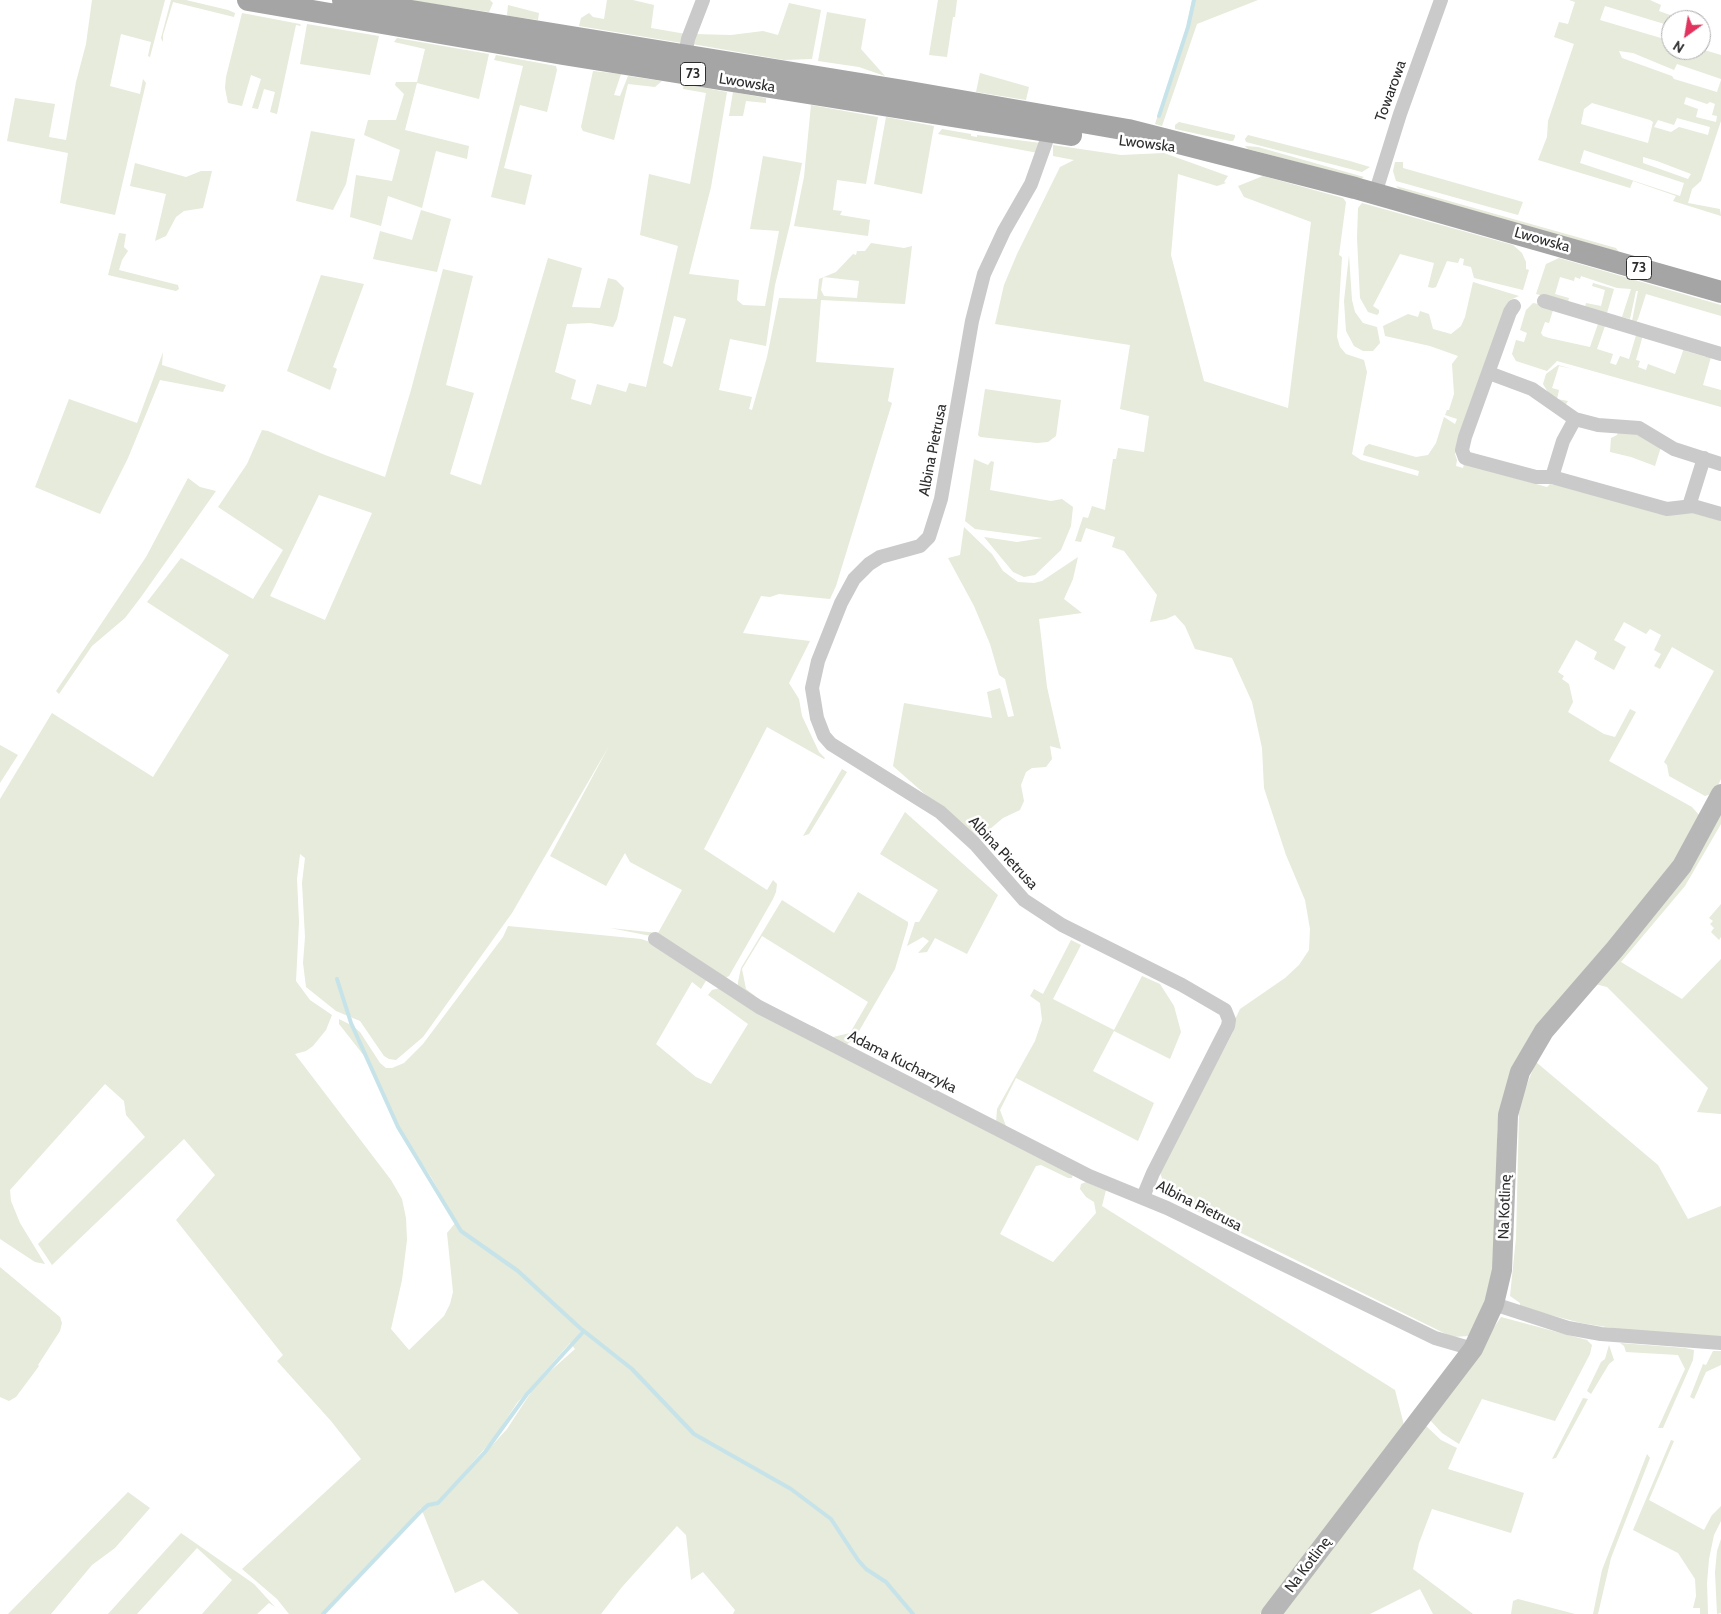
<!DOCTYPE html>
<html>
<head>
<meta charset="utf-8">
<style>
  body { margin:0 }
  #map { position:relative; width:1721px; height:1614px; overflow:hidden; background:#fff; font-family:Cabin,sans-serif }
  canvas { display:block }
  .north { position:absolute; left:1661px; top:10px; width:50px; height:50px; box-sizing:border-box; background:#fff; border:1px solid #ababab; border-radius:50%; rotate:212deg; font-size:14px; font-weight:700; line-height:20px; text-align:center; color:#2d2d2d }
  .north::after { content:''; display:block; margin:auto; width:18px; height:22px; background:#e1335e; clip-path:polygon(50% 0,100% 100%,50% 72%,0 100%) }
</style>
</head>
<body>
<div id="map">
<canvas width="1721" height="1614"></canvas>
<div class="north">N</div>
</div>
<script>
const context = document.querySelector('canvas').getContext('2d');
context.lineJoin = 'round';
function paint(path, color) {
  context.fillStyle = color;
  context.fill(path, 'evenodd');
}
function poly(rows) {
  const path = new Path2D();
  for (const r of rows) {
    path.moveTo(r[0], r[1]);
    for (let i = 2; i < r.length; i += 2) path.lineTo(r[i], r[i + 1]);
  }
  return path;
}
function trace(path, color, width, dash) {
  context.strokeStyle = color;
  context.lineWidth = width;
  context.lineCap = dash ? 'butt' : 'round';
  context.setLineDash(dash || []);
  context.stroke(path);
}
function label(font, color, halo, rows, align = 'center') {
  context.font = font + ' Cabin,sans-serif';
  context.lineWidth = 5;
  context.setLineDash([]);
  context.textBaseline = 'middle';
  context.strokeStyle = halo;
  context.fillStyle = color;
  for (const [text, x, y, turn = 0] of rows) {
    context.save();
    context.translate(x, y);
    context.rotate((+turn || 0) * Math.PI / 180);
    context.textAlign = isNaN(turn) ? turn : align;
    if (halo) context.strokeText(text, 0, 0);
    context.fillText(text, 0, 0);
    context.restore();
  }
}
paint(poly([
  [92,0,165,0,150,57,148,56,151,42,121,34,110,86,140,94,143,79,146,83,115,215,60,203,68,153,7,141,15,98,55,104,49,137,66,140,76,82,86,44],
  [171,0,186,0,228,10,235,13,234,17,173,2,163,35,163,42,161,38],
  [407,0,490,0,493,3,489,12],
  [607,0,633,0,654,5,651,28,686,34,682,43,579,26,581,18,589,13,593,17,604,19],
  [938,0,957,0,955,17,953,17,947,57,929,55],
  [1192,0,1258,0,1197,24,1162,126,1155,124,1187,25],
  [1569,0,1650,0,1661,5,1659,11,1684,20,1671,20,1671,26,1605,6,1600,20,1671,41,1671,50,1701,49,1721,55,1721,79,1677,64,1674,70,1633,53,1619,51,1622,58,1672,76,1674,79,1717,92,1721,80,1721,121,1701,181,1692,189,1688,203,1720,209,1721,216,1673,201,1676,196,1633,181,1630,188,1538,160,1547,137,1548,121,1574,44,1554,37,1559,22,1568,24,1575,2],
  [1686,97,1707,104,1710,102,1715,104,1712,115,1717,116,1716,122,1696,117,1698,109,1684,104],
  [1592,103,1650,120,1653,122,1648,143,1581,124,1584,109],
  [1677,118,1710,127,1708,135,1679,127,1671,132,1654,127,1658,120,1674,125],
  [1584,150,1684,183,1680,196,1580,163],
  [1643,157,1657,161,1691,174,1688,179,1643,163],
  [789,3,821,10,812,59,784,60,692,44,694,34,731,35,763,31,778,35],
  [508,5,539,13,538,20,509,16,507,15],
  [827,12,866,19,861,49,885,76,859,67,818,61],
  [242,13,300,24,301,26,296,25,277,114,270,112,275,92,264,89,258,109,252,108,261,79,251,75,242,106,228,103,225,88,226,77],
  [307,24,379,36,370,75,300,64],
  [397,38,489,54,479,99,417,83,405,130,469,146,467,159,436,151,422,208,388,196,381,226,350,217,356,175,392,181,400,150,364,135,368,120,396,120,404,94,395,85,396,82,417,82,425,49,394,42],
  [496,55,556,66,557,70,547,112,520,105,504,168,532,175,525,205,491,197,523,66,494,60],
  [593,71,621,74,614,95,620,96,628,76,662,81,655,87,628,84,614,140,583,131,581,127],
  [980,73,1029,87,1026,100,976,92],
  [684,84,727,92,711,187,689,274,739,280,737,300,743,305,765,306,779,231,750,229,763,156,802,163,790,224,775,285,766,346,730,339,719,390,752,397,749,409,752,410,767,357,779,298,817,299,819,279,836,272,853,254,856,255,857,251,865,251,871,243,904,248,912,246,905,304,821,300,816,362,894,368,888,401,892,403,836,586,830,599,779,594,770,597,761,596,743,633,810,641,789,683,799,699,802,716,819,752,825,758,824,759,767,727,704,849,767,890,773,880,777,884,776,892,773,899,729,976,725,978,651,936,610,928,658,933,682,890,630,862,625,853,606,886,550,856,609,746,512,913,423,1037,396,1060,389,1059,384,1056,360,1021,336,1011,306,987,303,963,305,937,302,883,305,858,300,854,297,879,299,922,296,981,310,1000,332,1015,326,1030,313,1046,306,1051,295,1054,391,1180,402,1199,406,1218,407,1240,402,1280,391,1329,409,1350,444,1316,450,1304,453,1292,447,1233,456,1222,431,1177,398,1128,365,1057,339,1024,339,1019,353,1026,360,1032,380,1063,386,1068,392,1068,404,1063,423,1044,503,937,508,926,641,939,653,943,707,979,701,989,692,982,656,1044,696,1077,711,1084,748,1024,708,995,712,990,720,988,1073,1174,1072,1178,1068,1178,1041,1165,1036,1166,1000,1234,1053,1262,1096,1213,1094,1202,1086,1197,1080,1189,1081,1184,1086,1182,1106,1190,1102,1206,1395,1390,1405,1429,1260,1614,733,1614,735,1610,703,1572,691,1580,686,1535,677,1526,622,1587,601,1614,519,1614,483,1580,455,1593,421,1508,321,1614,289,1614,277,1599,242,1569,361,1459,331,1421,277,1361,283,1355,176,1220,215,1175,184,1139,52,1265,38,1244,145,1137,126,1115,124,1101,105,1084,10,1190,11,1201,20,1223,45,1264,35,1262,0,1239,0,799,52,713,153,777,229,655,147,602,181,558,253,599,283,550,218,507,247,464,262,430,268,431,325,455,385,477,411,390,443,269,473,276,446,385,474,393,450,474,481,485,548,258,582,268,572,307,600,308,608,278,616,280,624,288,617,319,613,327,590,323,567,324,555,372,576,380,571,399,591,405,597,384,626,392,629,383,646,387,678,246,640,235,649,174,690,184,706,93,683,89],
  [823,277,859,281,857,298,824,296,821,290],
  [674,316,686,319,672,367,663,363],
  [319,495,372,513,325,620,270,596],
  [570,1343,575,1349,537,1383,507,1429,440,1503,441,1499,493,1439,517,1403],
  [733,92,766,98,766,103,746,101,743,116,729,116],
  [811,105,878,117,866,184,837,180,833,210,842,211,840,215,870,220,868,236,794,226,804,177],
  [886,117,934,126,922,194,874,184],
  [1179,122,1235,135,1235,137,1233,141,1230,141,1175,129,1175,125],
  [942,129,971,134,971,136,977,137,977,135,1041,143,1038,153,938,134],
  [311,131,355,139,346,184,333,210,296,201],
  [1248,135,1350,161,1370,167,1362,172,1246,142,1245,139],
  [1053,145,1121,155,1164,153,1228,176,1224,182,1226,183,1217,186,1178,174,1171,255,1204,381,1288,408,1311,222,1244,197,1238,186,1263,176,1343,198,1346,202,1339,255,1342,257,1337,337,1340,347,1346,354,1364,360,1367,372,1352,454,1361,460,1418,476,1419,471,1363,455,1365,447,1369,444,1416,457,1428,455,1436,443,1444,417,1455,424,1457,419,1445,415,1447,410,1449,410,1454,394,1452,364,1458,356,1430,346,1385,336,1383,326,1408,314,1418,317,1420,311,1429,314,1433,329,1451,334,1461,326,1465,317,1473,282,1519,296,1510,300,1506,306,1455,454,1457,460,1456,466,1463,468,1464,464,1547,487,1550,484,1690,512,1721,521,1721,779,1714,793,1705,796,1669,776,1667,765,1664,762,1714,671,1672,647,1660,669,1654,666,1661,654,1654,650,1661,635,1650,629,1646,634,1624,622,1614,640,1626,647,1614,670,1594,659,1597,652,1576,640,1558,672,1564,676,1562,679,1569,684,1573,702,1568,712,1604,734,1615,737,1630,709,1636,712,1609,761,1692,807,1699,815,1680,856,1609,944,1499,1114,1497,1131,1497,1251,1488,1298,1469,1336,1452,1337,1168,1197,1160,1172,1233,1032,1230,1030,1240,1009,1285,978,1299,965,1309,950,1310,929,1305,900,1286,855,1264,788,1262,748,1252,702,1232,658,1195,649,1185,626,1175,615,1166,619,1150,622,1157,595,1124,551,1112,547,1115,537,1086,528,1081,542,1075,541,1083,517,1088,518,1092,506,1105,510,1113,459,1116,459,1118,448,1144,452,1149,416,1120,409,1130,345,995,324,1004,285,1017,254,1060,167,1074,160,1053,156],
  [1245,146,1258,147,1364,177,1361,179,1248,149],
  [1395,162,1403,162,1403,168,1523,202,1518,215,1396,181,1393,171],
  [135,163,186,177,201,171,212,171,203,208,184,211,176,217,166,236,155,241,166,194,130,186],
  [1396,186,1616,248,1619,252,1401,191],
  [1362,203,1513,245,1522,253,1526,262,1526,269,1529,270,1523,290,1474,278,1471,267,1463,265,1464,259,1460,258,1458,263,1447,261,1436,287,1433,288,1428,287,1434,263,1400,254,1373,306,1379,310,1379,313,1377,315,1368,312,1360,298,1357,238,1358,208],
  [421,210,451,219,437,272,373,259,380,231,412,240],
  [119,233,126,234,124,247,128,251,122,260,119,270,178,285,179,289,176,291,108,275],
  [1349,255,1352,300,1355,312,1363,323,1377,327,1380,343,1373,351,1363,351,1354,346,1346,331,1344,301],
  [1559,258,1721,305,1721,316,1646,294,1638,319,1636,322,1632,321,1638,291,1636,291,1630,319,1622,317,1631,289,1617,288,1581,276,1580,279,1575,277,1574,281,1560,277,1555,294,1569,298,1568,302,1536,294,1546,264],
  [321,275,364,284,333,367,337,369,330,390,287,371],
  [1593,283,1614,289,1607,313,1585,307,1586,303,1601,306,1605,290,1592,286],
  [1533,303,1554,307,1549,323,1545,322,1541,333,1543,336,1549,338,1590,347,1599,321,1606,323,1597,349,1613,354,1610,363,1616,365,1620,356,1629,359,1637,332,1643,335,1636,360,1640,361,1638,367,1646,370,1648,364,1675,374,1684,348,1686,351,1706,357,1708,353,1711,357,1703,385,1721,390,1721,407,1557,361,1547,371,1516,361,1512,354,1516,340,1524,342,1527,333,1520,330,1526,310],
  [163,352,162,365,226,385,223,392,160,380,128,458,100,514,35,487,69,399,137,423],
  [1558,365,1573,369,1559,366,1552,388,1559,390,1557,399,1568,401,1565,406,1552,399,1543,384,1546,374],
  [985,389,1061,400,1056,436,1048,442,1037,443,980,437,978,435],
  [1619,430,1630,431,1661,447,1655,466,1631,457,1610,452,1611,438,1617,435],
  [974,459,988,465,991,461,994,462,990,490,1051,501,1062,499,1073,507,1071,526,1061,550,1035,575,1024,577,1013,572,984,537,1017,542,1043,538,975,529,965,521],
  [188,478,200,487,216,491,141,597,125,618,92,646,59,694,56,691,146,557],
  [964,527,992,554,1003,571,1018,582,1034,583,1042,581,1078,557,1073,579,1064,599,1082,613,1039,619,1047,687,1061,749,1050,746,1052,759,1046,767,1032,768,1026,772,1021,785,1024,801,1020,810,1003,818,977,840,893,766,904,703,992,718,987,692,1000,688,1008,717,1014,716,1005,679,999,675,990,644,974,606,948,558,960,555],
  [0,745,18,755,0,783],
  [842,769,847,772,809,834,803,836],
  [905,812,998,895,967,954,935,938,927,952,918,953,929,941,923,937,907,946,915,922,919,922,938,890,880,854],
  [1721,814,1721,824,1685,886,1621,962,1682,999,1721,959,1721,1114,1697,1112,1708,1088,1607,987,1595,984],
  [858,892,908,922,908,925,895,969,855,1038,846,1045,811,1028,812,1026,833,1037,850,1033,868,1002,762,936,742,969,746,989,755,996,753,997,738,985,738,982,741,968,782,900,834,933],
  [1721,904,1721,937,1719,940,1711,932,1714,928,1710,924,1713,921,1709,918],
  [1071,940,1081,945,1053,999,1114,1030,1142,976,1160,984,1174,1006,1181,1032,1170,1059,1114,1031,1093,1071,1154,1103,1138,1141,1016,1078,1000,1110,1006,1126,996,1123,997,1109,1035,1041,1042,1020,1040,1003,1030,996,1034,989,1043,994],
  [1536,1062,1658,1165,1688,1219,1721,1206,1721,1337,1619,1329,1581,1323,1520,1307,1520,1303,1510,1296,1516,1238,1519,1113,1523,1094],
  [0,1267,60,1317,62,1323,60,1331,38,1365,39,1366,16,1397,9,1401,0,1397],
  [1501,1317,1587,1340,1592,1345,1590,1354,1555,1421,1482,1399,1459,1444,1442,1433,1430,1420],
  [1620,1343,1685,1348,1694,1350,1693,1360,1663,1428,1658,1428,1685,1369,1678,1355,1626,1352,1624,1346],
  [1609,1345,1614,1360,1609,1364,1591,1394,1587,1391,1601,1362,1605,1359],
  [1713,1351,1721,1351,1721,1365,1706,1372,1694,1399,1690,1397,1703,1364,1706,1365],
  [1583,1398,1588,1399,1556,1458,1552,1459],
  [1426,1426,1441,1440,1457,1448,1448,1469,1524,1493,1511,1533,1432,1509,1419,1543,1413,1569,1473,1614,1433,1614,1420,1589,1370,1614,1282,1614],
  [1671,1440,1674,1441,1649,1500,1704,1530,1712,1515,1721,1506,1721,1521,1714,1535,1709,1559,1707,1583,1708,1614,1700,1614,1700,1608,1693,1608,1696,1596,1695,1579,1678,1553,1633,1530],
  [1647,1454,1650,1458,1611,1558,1598,1614,1593,1614,1602,1570],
  [128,1492,150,1508,115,1548,92,1565,51,1614,8,1614],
  [181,1533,254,1584,275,1607,269,1603,257,1614,202,1614,232,1580,197,1548,137,1614,108,1614],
  [1721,1539,1721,1613,1717,1614,1715,1572,1717,1551],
  [1518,1599,1575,1614,1511,1614,1513,1601]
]), '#e6ebdb');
trace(poly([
  [1159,116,1188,27,1194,0],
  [337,979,351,1023,398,1127,461,1231,518,1271,580,1328,632,1369,694,1434,791,1489,831,1519,858,1560,866,1569,886,1582,913,1614],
  [323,1614,420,1512,428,1505,438,1503,485,1452,527,1394,584,1331]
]), '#c7e3ea', 4);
trace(poly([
  [684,62,688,39,703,0],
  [1049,125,1046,142,1031,184,1004,231,984,274,972,321,941,499,929,537,920,546,880,557,869,564,854,579,841,603,818,661,812,688,817,718,824,736,831,744,940,812,975,844,1024,900,1062,925,1182,985,1225,1010,1229,1020,1228,1026,1153,1173,1143,1197],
  [1375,194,1400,114,1441,0],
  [1544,301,1721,354],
  [1514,306,1510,312,1465,437,1462,450,1465,458,1536,477,1552,477,1667,509,1693,506,1721,514],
  [1489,373,1532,389,1575,419,1598,425,1639,428,1674,449,1721,464],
  [1552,477,1563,441,1575,419],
  [1689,506,1704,458],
  [655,939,759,1007,1089,1176,1167,1208,1435,1338,1473,1349],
  [1494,1304,1568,1328,1601,1334,1721,1343]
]), '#cacaca', 14);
trace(poly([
  [1271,1614,1473,1349,1494,1304,1502,1270,1508,1115,1520,1072,1544,1031,1615,949,1682,866,1721,794]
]), '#b7b7b7', 20);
trace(poly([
  [248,0,563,54,1071,135],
  [343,0,904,91,1128,130,1355,188,1721,292]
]), '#a5a5a5', 22);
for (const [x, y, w] of [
  [693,74,25],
  [1639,268,25]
]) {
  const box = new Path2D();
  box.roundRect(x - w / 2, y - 11.5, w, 23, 4);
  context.fillStyle = '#fff';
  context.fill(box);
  trace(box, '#2d2d2d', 1);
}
label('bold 14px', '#2d2d2d', null, [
  ["73",693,74],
  ["73",1639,268]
]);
label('15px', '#2d2d2d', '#fff', [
  ["Lwowska",747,83,9],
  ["Towarowa",1391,91,-70],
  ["Lwowska",1147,144,7],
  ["Lwowska",1542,240,16],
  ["Albina Pietrusa",933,450,-79],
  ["Albina Pietrusa",1003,853,47],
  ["Adama Kucharzyka",902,1062,27],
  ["Albina Pietrusa",1199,1206,27],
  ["Na Kotlinę",1505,1207,-88],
  ["Na Kotlinę",1308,1565,-53]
]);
</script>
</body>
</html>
